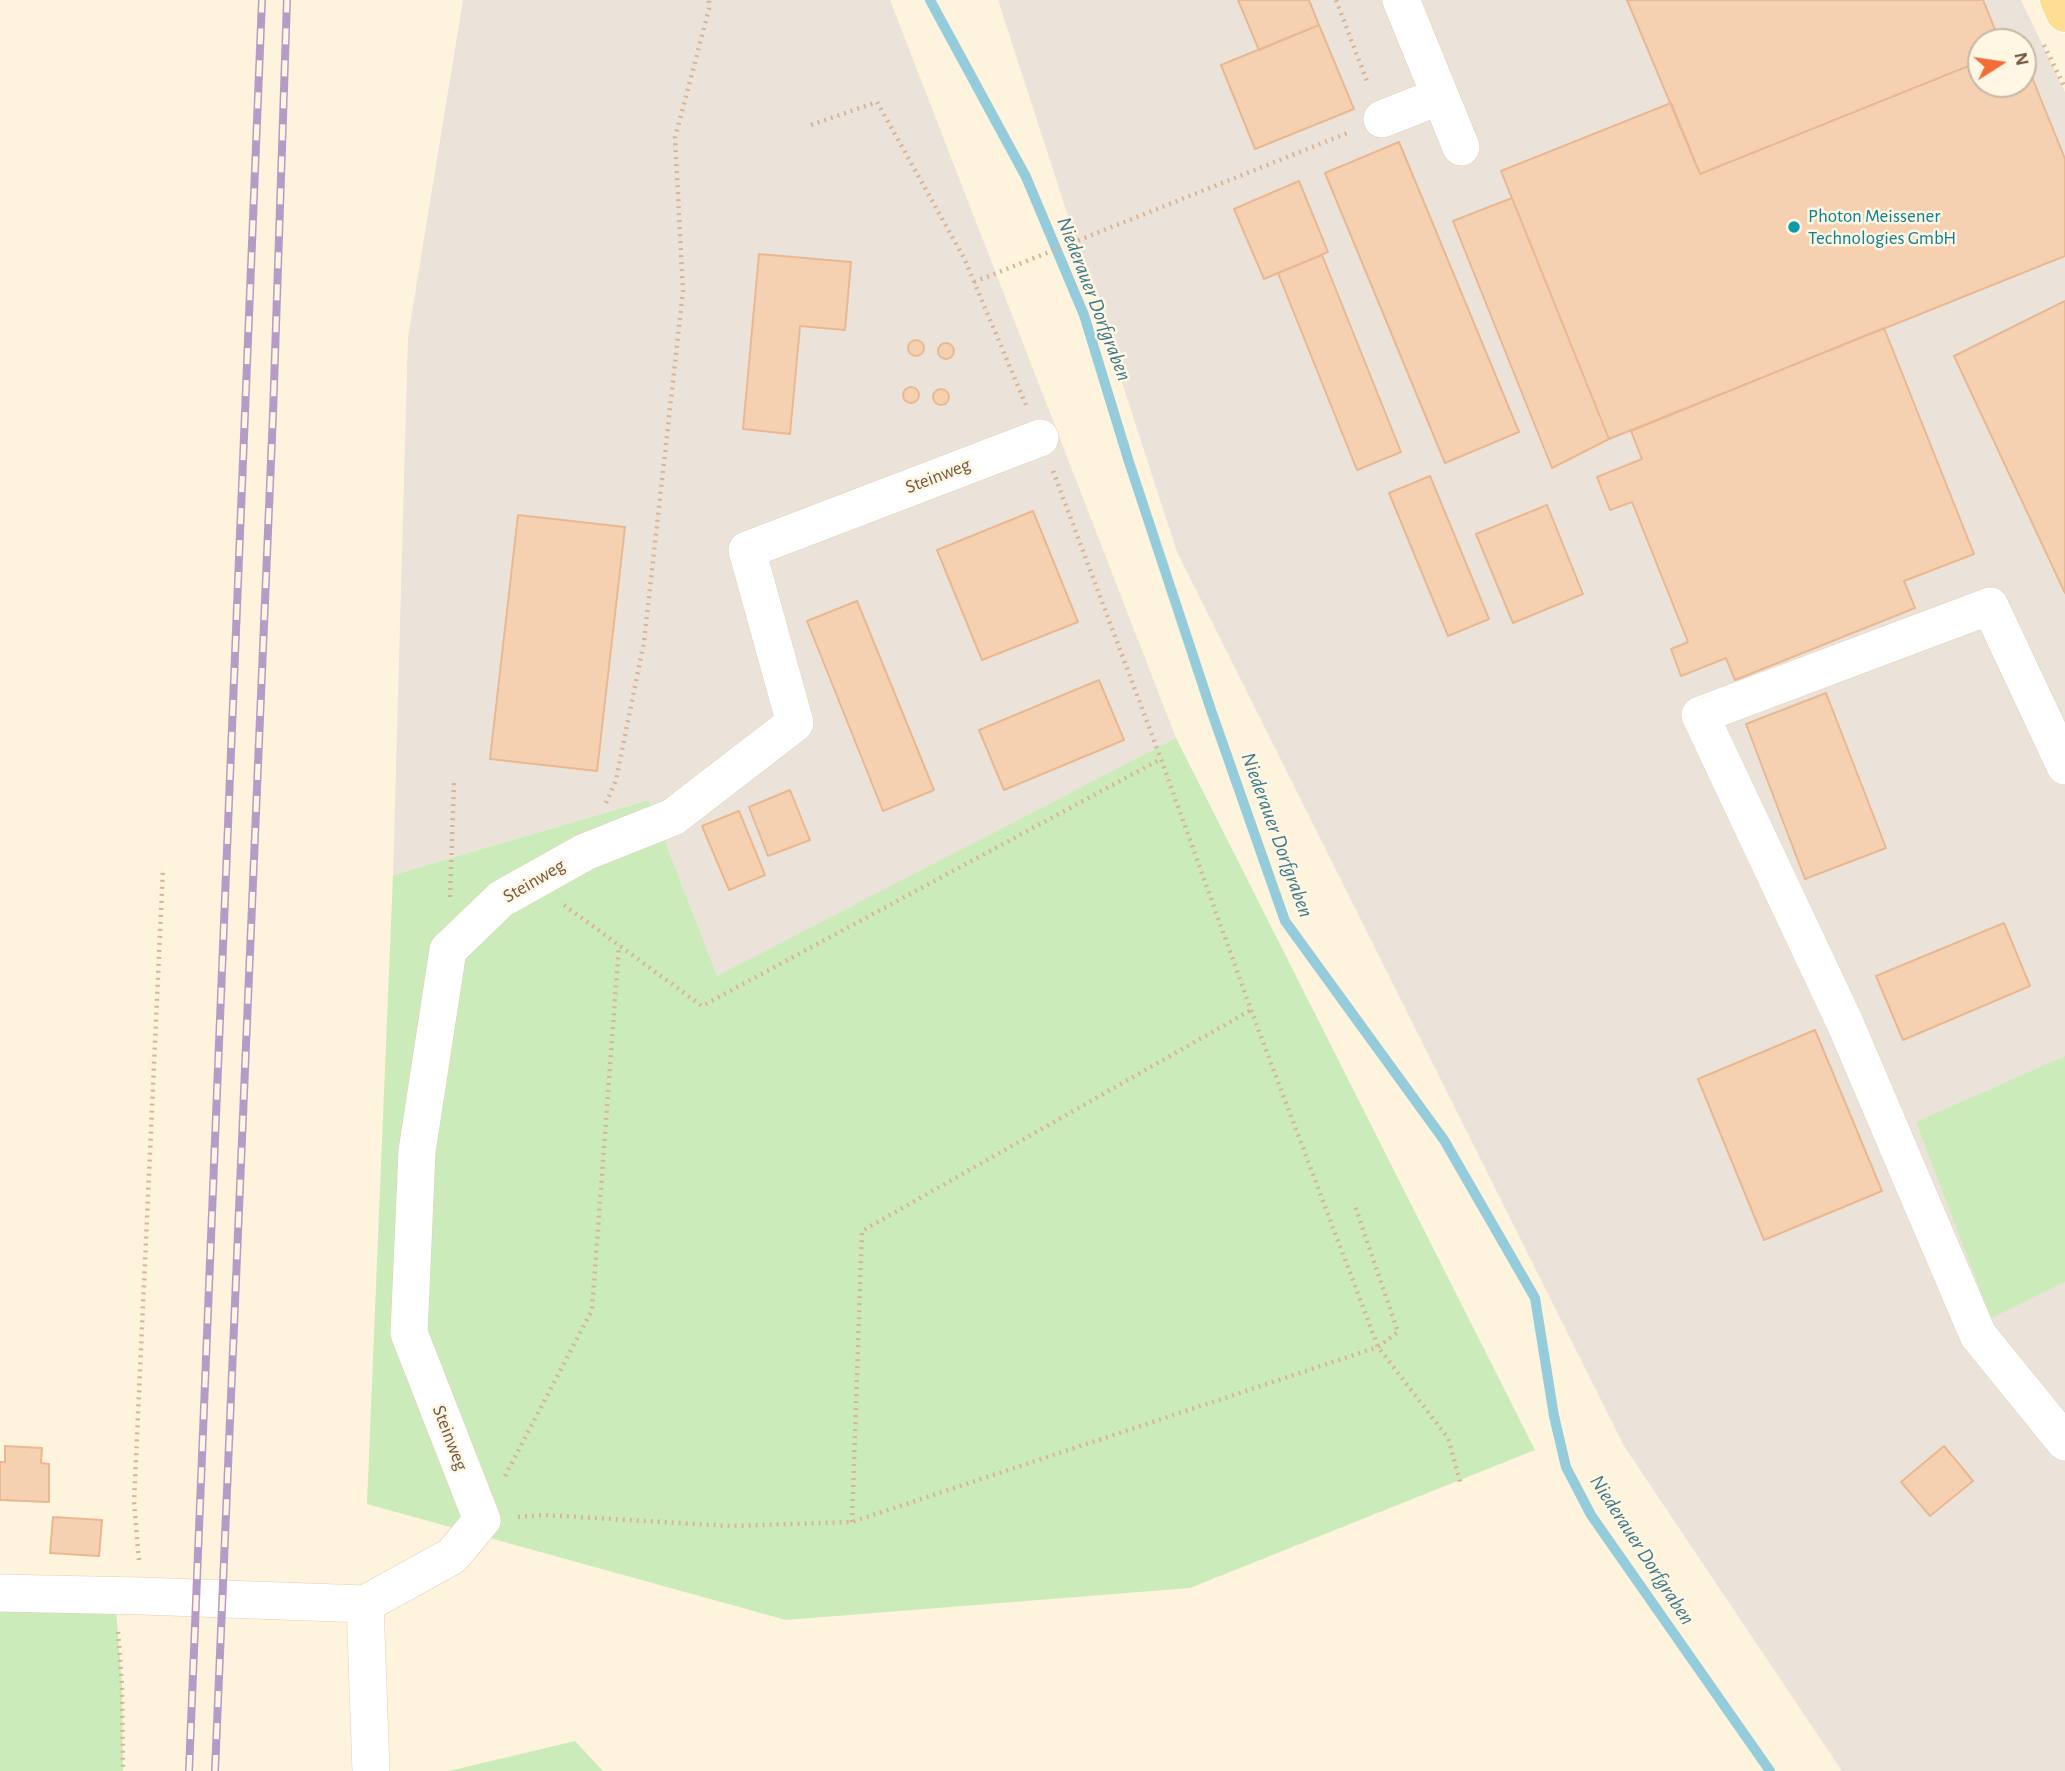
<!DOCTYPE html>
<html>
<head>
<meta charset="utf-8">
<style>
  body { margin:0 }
  #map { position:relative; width:2065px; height:1771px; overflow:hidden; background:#fef3dc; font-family:"Alegreya Sans",sans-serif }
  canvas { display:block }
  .north { position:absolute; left:1967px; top:28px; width:70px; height:70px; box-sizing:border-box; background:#fff6e4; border:2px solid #c7b7a4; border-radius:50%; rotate:78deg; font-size:19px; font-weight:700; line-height:28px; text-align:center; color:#745844 }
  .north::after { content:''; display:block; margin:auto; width:24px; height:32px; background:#f36c36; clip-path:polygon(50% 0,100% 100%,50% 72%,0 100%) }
</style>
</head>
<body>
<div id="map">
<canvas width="2065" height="1771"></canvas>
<div class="north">N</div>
</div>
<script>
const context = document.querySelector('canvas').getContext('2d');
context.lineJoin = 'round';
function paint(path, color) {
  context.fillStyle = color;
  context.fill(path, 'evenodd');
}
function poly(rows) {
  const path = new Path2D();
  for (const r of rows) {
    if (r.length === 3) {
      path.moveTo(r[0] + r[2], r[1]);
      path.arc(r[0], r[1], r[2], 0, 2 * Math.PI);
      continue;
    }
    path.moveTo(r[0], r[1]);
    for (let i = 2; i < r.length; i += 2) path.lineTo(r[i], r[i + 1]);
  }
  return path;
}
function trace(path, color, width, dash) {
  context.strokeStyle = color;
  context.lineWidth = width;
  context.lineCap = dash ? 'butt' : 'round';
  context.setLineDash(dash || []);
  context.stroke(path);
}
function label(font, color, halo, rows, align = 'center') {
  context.font = font + ' "Alegreya Sans",sans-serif';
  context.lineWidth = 5;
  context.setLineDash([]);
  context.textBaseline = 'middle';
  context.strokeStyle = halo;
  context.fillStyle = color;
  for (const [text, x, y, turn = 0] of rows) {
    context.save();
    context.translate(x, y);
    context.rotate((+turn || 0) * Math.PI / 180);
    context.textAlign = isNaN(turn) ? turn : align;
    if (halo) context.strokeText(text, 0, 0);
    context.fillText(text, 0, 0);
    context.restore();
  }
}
paint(poly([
  [463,0,890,0,1176,738,717,977,649,800,393,875,408,337],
  [998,0,2021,0,2065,92,2065,1771,1842,1771,1624,1446,1177,552],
  [1981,42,2023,42,2023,84,1981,84]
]), '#ebe3d9');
paint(poly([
  [1176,738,1535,1450,1190,1588,786,1620,367,1504,393,875,649,800,717,976],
  [2065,1056,2065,1282,1991,1318,1916,1122],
  [0,1593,115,1596,122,1686,123,1771,0,1771],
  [575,1741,603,1771,449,1771]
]), '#cbecba');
trace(poly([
  [930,0,1026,177,1084,315,1129,462,1211,710,1285,921,1444,1140,1535,1298,1554,1416,1566,1467,1591,1515,1770,1771]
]), '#95ccdb', 10);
const building = poly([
  [1238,0,1309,0,1319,25,1259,50,1238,0],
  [1627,0,1983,0,2000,42,1981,42,1981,61,1700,174,1627,0],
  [1319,25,1354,109,1255,149,1221,65,1319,25],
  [2023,55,2065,159,2065,256,1609,439,1501,171,1671,103,1700,174,1981,61,1981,84,2023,84,2023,55],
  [1399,142,1519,432,1445,463,1325,173,1399,142],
  [1299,181,1328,252,1264,279,1234,209,1299,181],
  [1512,198,1609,439,1552,468,1453,221,1512,198],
  [759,254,851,262,845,330,800,326,790,434,743,429,759,254],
  [1322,255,1401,452,1357,470,1278,273,1322,255],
  [2065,301,2065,593,1954,356,2065,301],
  [1884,328,1974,554,1904,581,1915,608,1735,680,1726,658,1681,676,1671,649,1688,642,1632,502,1610,510,1597,477,1642,459,1631,431,1884,328],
  [916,348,8],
  [946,351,8],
  [911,395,8],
  [941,397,8],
  [1430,476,1489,619,1448,636,1389,493,1430,476],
  [1547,505,1583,594,1513,623,1476,534,1547,505],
  [1033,511,1078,622,982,660,937,550,1033,511],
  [518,515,625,527,597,771,490,759,518,515],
  [857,601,934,790,883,811,807,621,857,601],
  [1099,680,1124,740,1004,790,979,730,1099,680],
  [1826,693,1886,848,1805,879,1746,724,1826,693],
  [790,790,810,840,768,856,749,807,790,790],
  [739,811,765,875,729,890,702,826,739,811],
  [2004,923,2030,986,1903,1040,1876,976,2004,923],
  [1815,1030,1882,1191,1764,1240,1698,1079,1815,1030],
  [5,1446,42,1448,41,1463,49,1464,49,1502,0,1500,0,1462,5,1462,5,1446],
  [1944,1446,1973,1481,1930,1516,1901,1482,1944,1446],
  [53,1517,102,1520,99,1556,50,1553,53,1517]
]);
paint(building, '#f5d1b2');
trace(building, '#e9b891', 2);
const minor = poly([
  [1401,0,1461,147],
  [1382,119,1440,96],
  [2065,766,1990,606,1700,715,1845,1023,1978,1335,2065,1442],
  [0,1593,142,1596,365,1604,371,1771],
  [365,1604,452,1556,482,1520,409,1333,417,1151,448,950,501,899,585,852,673,817,795,723,747,550,1040,438]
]);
const major = poly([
  [2059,0,2065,13]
]);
trace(minor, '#e2cfb8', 38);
trace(major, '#fff', 40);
trace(poly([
  [1336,0,1368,84],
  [2044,45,2065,88],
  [811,125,877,102,964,258,1026,405],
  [974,282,1350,132],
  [1053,471,1161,759],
  [606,803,616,780,644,642,683,291,675,138,709,9,709,0],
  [450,897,454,783],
  [564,905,702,1006,1161,759,1251,1010,1378,1347,1448,1438,1461,1485],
  [505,1476,592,1310,619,945],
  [518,1517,544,1515,731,1526,852,1522,1378,1347,1398,1332,1354,1203],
  [852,1522,862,1231,1251,1010],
  [139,1560,134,1502,163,868],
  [118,1632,122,1686,123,1771]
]), '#dab496', 4.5, [2, 5]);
trace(minor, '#fff', 37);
trace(major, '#ffdd92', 38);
const rail = poly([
  [189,1771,262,0],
  [215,1771,273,414,287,0]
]);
trace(rail, '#b59cc6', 8);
trace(rail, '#fff6e4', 5, [16]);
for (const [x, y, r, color] of [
  [1794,227,7,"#0f9aa8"]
]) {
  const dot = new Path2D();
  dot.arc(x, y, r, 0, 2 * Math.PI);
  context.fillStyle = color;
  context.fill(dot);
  trace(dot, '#fff6e4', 2.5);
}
label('19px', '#0d838f', '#fff6e4', [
  ["Photon Meissener",1808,216],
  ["Technologies GmbH",1808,238]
], 'left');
label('19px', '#745844', '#fff6e4', [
  ["Steinweg",938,476,-21],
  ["Steinweg",534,881,-30],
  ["Steinweg",450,1438,69]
]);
label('italic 21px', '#3c798b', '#fff6e4', [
  ["Niederauer Dorfgraben",1094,299,69],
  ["Niederauer Dorfgraben",1277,835,70],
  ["Niederauer Dorfgraben",1642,1550,57]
]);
</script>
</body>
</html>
